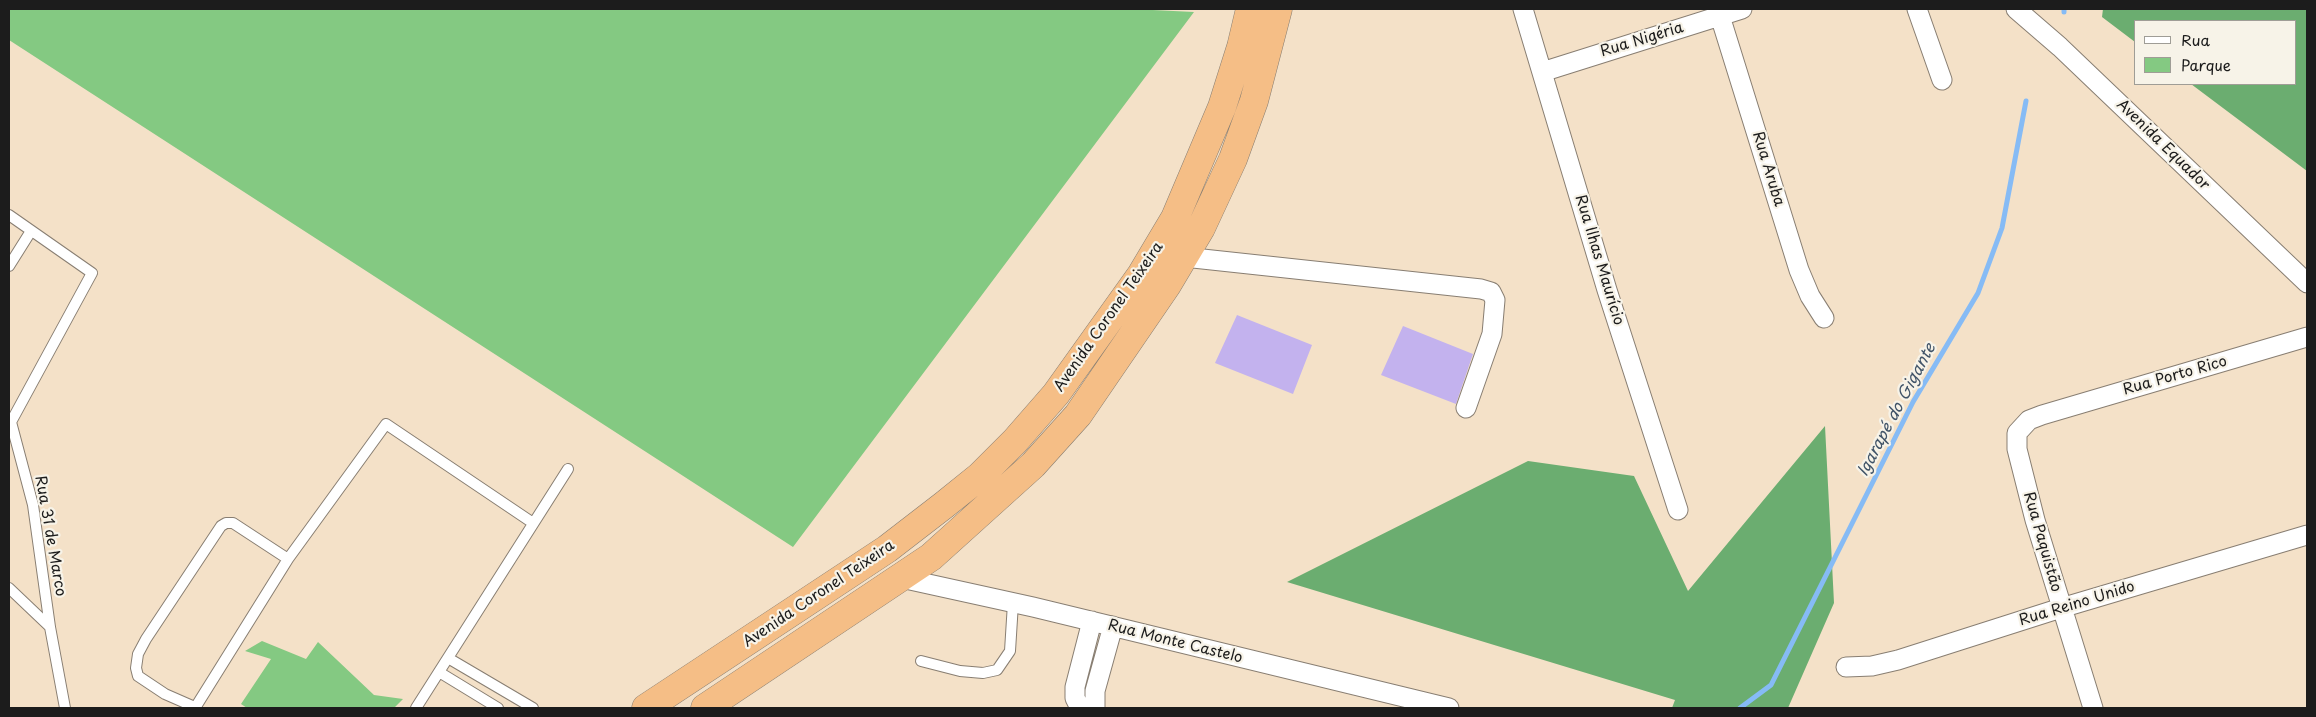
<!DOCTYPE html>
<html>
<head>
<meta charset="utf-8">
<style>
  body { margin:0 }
  #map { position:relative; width:2316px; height:717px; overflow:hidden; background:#f4e1c8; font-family:"Playpen Sans",sans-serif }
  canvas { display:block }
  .frame { position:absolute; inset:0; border:10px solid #1c1c1c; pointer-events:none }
  .legend { position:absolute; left:2134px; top:20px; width:162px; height:65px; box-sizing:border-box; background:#f7f3e8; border:1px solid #9f9d96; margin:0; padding:6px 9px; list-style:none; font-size:15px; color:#1c1c1c }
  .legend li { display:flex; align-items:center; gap:10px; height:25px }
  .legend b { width:25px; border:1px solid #9f9d96 }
</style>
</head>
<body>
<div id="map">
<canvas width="2316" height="717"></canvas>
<div class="frame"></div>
<ul class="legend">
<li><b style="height:6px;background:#fff"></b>Rua</li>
<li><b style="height:14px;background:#84c982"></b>Parque</li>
</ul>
</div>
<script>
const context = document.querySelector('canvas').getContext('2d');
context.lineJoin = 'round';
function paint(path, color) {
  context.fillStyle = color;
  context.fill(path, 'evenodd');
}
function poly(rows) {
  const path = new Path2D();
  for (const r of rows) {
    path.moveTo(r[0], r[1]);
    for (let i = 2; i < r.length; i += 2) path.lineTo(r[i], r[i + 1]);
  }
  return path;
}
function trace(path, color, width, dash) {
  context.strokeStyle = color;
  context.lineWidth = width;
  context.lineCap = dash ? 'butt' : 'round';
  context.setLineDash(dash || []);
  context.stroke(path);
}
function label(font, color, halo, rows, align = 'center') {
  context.font = font + ' "Playpen Sans",sans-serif';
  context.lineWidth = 4.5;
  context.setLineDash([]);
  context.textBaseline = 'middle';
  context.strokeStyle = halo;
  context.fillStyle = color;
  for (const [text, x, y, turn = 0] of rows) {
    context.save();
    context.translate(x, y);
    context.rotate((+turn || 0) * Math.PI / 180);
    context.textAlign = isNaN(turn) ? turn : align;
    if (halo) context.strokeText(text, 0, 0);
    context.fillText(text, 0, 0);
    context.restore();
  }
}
paint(poly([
  [9,9,1132,9,1194,12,793,547,9,40],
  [262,641,306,659,318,642,374,695,403,699,394,708,247,708,241,704,271,659,245,651]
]), '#84c982');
paint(poly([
  [2103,9,2307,9,2307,171,2191,84,2295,84,2295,21,2135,21,2135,42,2102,17],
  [1825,426,1834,603,1788,708,1672,708,1675,700,1287,582,1528,461,1634,476,1688,591]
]), '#6bad70');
trace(poly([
  [2064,12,2064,9],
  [1740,708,1771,685,1913,402,1978,293,2002,228,2026,101]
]), '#86bbf5', 5);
paint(poly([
  [1237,315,1312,345,1293,394,1215,363],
  [1403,326,1473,354,1456,404,1381,375]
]), '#c3b2ee');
const lane = poly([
  [9,215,92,273,11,422],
  [9,266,31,231],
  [11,422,33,505,50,627,65,708],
  [9,588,50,627],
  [448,658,533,708],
  [921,661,960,671,983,673,997,670,1010,651,1013,603],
  [439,672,498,708],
  [195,708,288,559,386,424,533,523],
  [197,708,165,694,138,676,136,668,138,654,146,639,221,526,226,523,233,523,288,559],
  [416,708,568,469]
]);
const street = poly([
  [1523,9,1607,290,1678,510],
  [1917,9,1942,80],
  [2016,9,2060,47,2307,283],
  [1720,16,1799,270,1810,296,1824,318],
  [1542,72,1742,9],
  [1184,257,1481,289,1491,292,1495,300,1492,334,1466,408],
  [901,578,1033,607,1449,708],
  [1846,667,1872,666,1898,660,2061,608,2307,535],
  [1080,708,1075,698,1075,687,1092,621],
  [1095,708,1095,691,1113,626],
  [2093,708,2035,520,2017,449,2017,433,2029,420,2042,415,2307,337]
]);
const highway = poly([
  [646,708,887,549,944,505,980,476,1015,441,1056,394,1141,275,1175,218,1222,107,1241,47,1250,9],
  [705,708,931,557,1033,465,1078,415,1167,285,1201,228,1233,159,1254,101,1278,9]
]);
trace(lane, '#887e72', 12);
trace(street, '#887e72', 21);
trace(highway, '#887e72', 29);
trace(lane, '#fff', 10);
trace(street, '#fff', 19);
trace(highway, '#f5be86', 28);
label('15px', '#1c1c1c', '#f7f3e8', [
  ["Rua Nigéria",1642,40,-17],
  ["Avenida Equador",2163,145,44],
  ["Rua Aruba",1768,169,73],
  ["Rua Ilhas Maurício",1599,260,73],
  ["Avenida Coronel Teixeira",1109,317,-55],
  ["Rua Porto Rico",2175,376,-16],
  ["Rua 31 de Marco",50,536,80],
  ["Rua Paquistão",2042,542,74],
  ["Avenida Coronel Teixeira",819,594,-34],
  ["Rua Reino Unido",2077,604,-17],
  ["Rua Monte Castelo",1175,642,14]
]);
label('italic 16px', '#415468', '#f7f3e8', [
  ["Igarapé do Gigante",1897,410,-62]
]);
</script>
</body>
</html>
